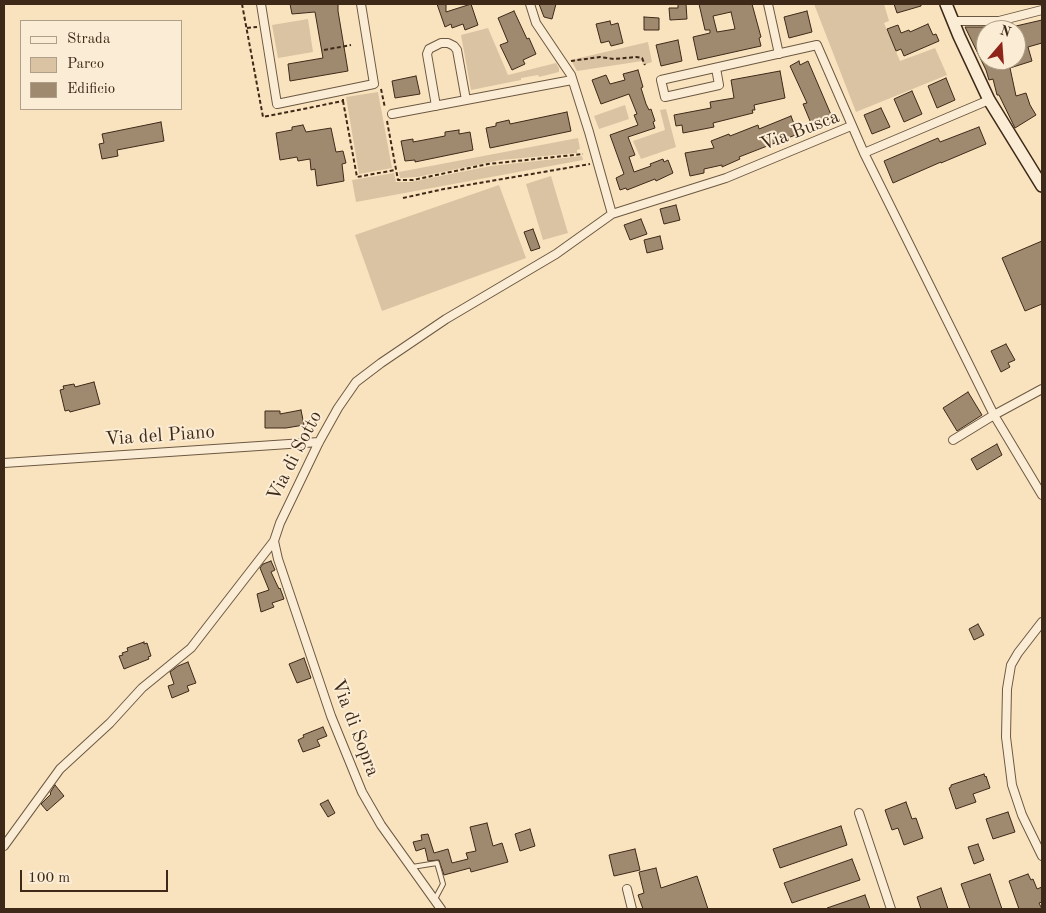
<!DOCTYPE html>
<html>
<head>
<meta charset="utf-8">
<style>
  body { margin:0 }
  #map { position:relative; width:1046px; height:913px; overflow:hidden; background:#f9e3be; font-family:"Old Standard TT",serif }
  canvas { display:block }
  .frame { position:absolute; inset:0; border:5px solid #3e2919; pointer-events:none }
  .legend { position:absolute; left:20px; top:20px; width:162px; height:90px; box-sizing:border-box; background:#fbedd5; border:1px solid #af9f8a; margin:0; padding:6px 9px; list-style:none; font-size:15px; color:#3e2919 }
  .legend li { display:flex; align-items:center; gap:10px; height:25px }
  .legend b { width:25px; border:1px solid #af9f8a }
  .north { position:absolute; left:976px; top:20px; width:50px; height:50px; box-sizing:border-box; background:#fbedd5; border:1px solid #af9f8a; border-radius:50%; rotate:18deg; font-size:14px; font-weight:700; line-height:20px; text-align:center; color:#3e2919 }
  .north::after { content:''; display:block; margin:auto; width:18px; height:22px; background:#8f2418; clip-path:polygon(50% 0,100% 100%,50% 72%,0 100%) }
  .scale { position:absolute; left:20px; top:870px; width:148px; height:22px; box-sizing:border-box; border:2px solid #3e2919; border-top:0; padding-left:6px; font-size:15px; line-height:18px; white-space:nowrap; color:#3e2919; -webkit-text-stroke:4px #fbedd5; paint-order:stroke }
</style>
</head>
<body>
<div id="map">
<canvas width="1046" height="913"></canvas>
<div class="frame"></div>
<ul class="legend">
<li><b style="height:6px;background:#fbedd5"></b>Strada</li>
<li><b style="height:14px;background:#d9c3a2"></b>Parco</li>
<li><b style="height:14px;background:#9f8a6f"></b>Edificio</li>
</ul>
<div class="north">N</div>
<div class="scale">100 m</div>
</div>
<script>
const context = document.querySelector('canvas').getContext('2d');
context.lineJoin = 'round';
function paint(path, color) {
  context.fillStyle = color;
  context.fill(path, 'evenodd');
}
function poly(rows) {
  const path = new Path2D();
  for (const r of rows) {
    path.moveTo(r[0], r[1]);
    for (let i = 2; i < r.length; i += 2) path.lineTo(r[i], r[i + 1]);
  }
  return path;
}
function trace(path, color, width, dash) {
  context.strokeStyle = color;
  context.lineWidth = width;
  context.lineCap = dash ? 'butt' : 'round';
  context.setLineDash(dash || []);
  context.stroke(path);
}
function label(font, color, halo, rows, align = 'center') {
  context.font = font + ' "Old Standard TT",serif';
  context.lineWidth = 4;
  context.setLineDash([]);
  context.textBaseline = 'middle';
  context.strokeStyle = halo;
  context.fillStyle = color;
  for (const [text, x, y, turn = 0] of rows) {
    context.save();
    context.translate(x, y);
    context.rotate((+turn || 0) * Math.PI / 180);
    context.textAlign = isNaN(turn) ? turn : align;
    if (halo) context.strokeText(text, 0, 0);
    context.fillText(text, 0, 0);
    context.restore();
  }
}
paint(poly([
  [817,4,884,4,889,21,884,23,900,61,935,48,947,75,856,112,814,4],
  [308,19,313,52,278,58,272,25],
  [488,28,508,75,556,63,559,68,559,72,539,77,538,75,521,78,521,80,471,90,461,35],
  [648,42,652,62,643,65,642,61,577,71,571,60],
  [378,92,392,168,359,174,346,97],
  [625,105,629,119,599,129,594,116],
  [666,109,676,147,641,159,633,141,665,130,660,110],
  [578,138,580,149,577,150,577,153,501,160,417,177,400,178,399,172],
  [582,156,583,160,356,202,352,180,394,173,396,182,410,182,491,166],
  [551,176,568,233,543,240,526,184],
  [499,185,526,258,382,311,355,235]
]), '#d9c3a2');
const building = poly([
  [290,4,338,4,338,11,348,71,290,81,288,64,323,58,315,12,292,14,290,4],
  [437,4,446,4,446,12,471,4,478,25,465,30,463,24,452,28,451,24,445,27,437,4],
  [539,4,556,4,552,19,544,17,539,4],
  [678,4,686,4,687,19,670,20,669,8,678,8,678,4],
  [699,4,752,4,761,37,759,38,761,46,698,60,693,37,710,33,710,30,705,30,699,4],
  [731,12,735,29,717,32,713,16,731,12],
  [894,4,921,4,921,6,897,13,894,4],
  [514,11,527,39,529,38,536,54,523,60,525,64,512,70,500,45,508,42,498,18,514,11],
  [807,11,812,32,789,38,784,17,807,11],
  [644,17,659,18,659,30,644,30,644,17],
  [1042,20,1042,43,1028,47,1032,61,1010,68,1016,96,1026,93,1030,105,1036,115,1015,128,999,95,997,95,993,79,989,80,986,70,965,27,986,27,986,60,1016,60,1016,26,1042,20],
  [610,21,611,25,618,23,623,43,611,46,609,41,601,43,596,24,610,21],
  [928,24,933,35,936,34,939,41,904,56,901,49,896,51,887,29,898,25,901,33,909,30,910,32,928,24],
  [678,40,682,61,661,66,656,45,678,40],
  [799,61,800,65,808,61,832,117,827,119,829,121,813,128,803,104,807,103,790,66,799,61],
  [638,70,643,87,641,88,646,104,649,110,651,109,655,121,653,122,655,128,628,137,635,155,629,157,634,172,651,166,650,164,663,159,664,162,668,160,673,173,656,181,655,179,627,190,626,188,620,190,616,178,624,174,610,135,638,125,634,115,637,114,629,94,601,104,592,80,606,75,610,84,625,80,623,74,638,70],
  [780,71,785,98,754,105,755,110,752,110,753,113,713,123,714,127,683,133,682,125,676,126,674,115,711,108,710,102,734,98,731,80,780,71],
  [416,76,420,94,395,98,392,81,416,76],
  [946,78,955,100,937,108,928,86,946,78],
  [912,91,922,114,904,122,894,99,912,91],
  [881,108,890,127,872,134,864,115,881,108],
  [567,112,571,131,490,148,486,128,496,126,496,123,509,120,510,124,567,112],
  [791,116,798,134,739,157,740,159,722,167,722,165,704,169,704,173,690,176,685,153,714,148,711,141,729,134,730,136,758,125,759,129,791,116],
  [161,122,164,141,117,150,118,156,102,159,99,144,104,143,102,134,161,122],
  [303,125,306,132,331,128,336,152,343,151,346,163,342,164,344,181,317,186,315,169,311,170,310,159,298,161,297,157,280,160,276,133,292,130,292,127,303,125],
  [979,127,986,144,941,163,941,162,893,183,884,161,938,138,940,142,979,127],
  [459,130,459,134,470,132,473,150,415,162,415,160,405,161,401,141,413,139,413,142,445,136,445,132,459,130],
  [676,205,680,220,664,224,660,209,676,205],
  [641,219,647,234,630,240,624,225,641,219],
  [533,229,540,248,531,251,524,232,533,229],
  [660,236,663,249,647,253,644,240,660,236],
  [1042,241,1042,304,1025,311,1002,258,1042,241],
  [1006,344,1015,360,1008,363,1010,367,1001,372,991,351,1006,344],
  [94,382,100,404,70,412,69,410,65,411,60,390,64,389,63,386,74,384,75,387,94,382],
  [968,392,982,415,957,431,943,408,968,392],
  [301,410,304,425,286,428,265,428,265,411,280,411,280,414,301,410],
  [997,444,1002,455,977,470,971,459,997,444],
  [271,561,275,570,271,572,279,589,280,588,284,599,272,603,274,607,261,612,257,594,269,590,260,568,263,564,271,561],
  [978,624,984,635,974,640,969,629,978,624],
  [144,642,144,644,147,643,151,656,148,657,149,659,124,669,119,656,123,655,122,653,128,651,127,648,144,642],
  [304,658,311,678,297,683,289,664,304,658],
  [188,662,196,683,187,686,189,691,172,698,168,686,174,684,170,672,178,666,188,662],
  [323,727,327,736,317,740,320,746,303,752,298,740,304,737,303,735,323,727],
  [984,774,985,777,986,776,990,788,973,794,976,802,956,809,949,788,951,787,951,785,984,774],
  [55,785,64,796,47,811,41,804,51,794,50,793,55,785],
  [328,800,335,813,328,817,320,804,328,800],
  [906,802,912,819,916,818,923,838,904,845,898,828,892,830,885,810,906,802],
  [1008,812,1015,832,993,839,986,819,1008,812],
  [487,823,493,846,502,843,508,862,471,872,470,868,444,875,439,860,428,861,425,848,416,851,413,842,422,840,421,835,428,834,434,853,448,849,452,863,468,859,466,853,476,851,470,827,487,823],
  [841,826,847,845,780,868,773,849,841,826],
  [530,829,535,846,520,851,515,834,530,829],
  [978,844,984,860,974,864,968,847,978,844],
  [635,849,640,870,614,876,609,855,635,849],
  [852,859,860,880,792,903,784,883,852,859],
  [656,868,661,888,697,876,708,909,643,909,638,895,644,893,639,872,656,868],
  [990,874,1002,909,970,909,961,884,990,874],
  [1028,874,1031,880,1033,879,1037,889,1042,887,1042,902,1039,903,1042,909,1019,909,1009,881,1028,874],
  [941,888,948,909,921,909,917,897,941,888],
  [865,895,870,909,827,909,827,908,865,895]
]);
paint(building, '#9f8a6f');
trace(building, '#3e2919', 1);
const lane = poly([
  [412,867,437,863,443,884,435,899]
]);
const street = poly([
  [261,4,277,104,374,84,361,4],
  [530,4,536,23,571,75,589,132,612,214],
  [768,4,779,54],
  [952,21,999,21,1042,10],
  [716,68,719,85,665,97,661,80,817,45,864,153,994,415,1042,495],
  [436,106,427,54,429,49,441,43,448,43,454,46,457,50,466,100],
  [392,114,572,80],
  [864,153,989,100],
  [953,440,994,415,1042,389],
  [4,463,319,442],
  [274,541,278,559,331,716,362,792,381,825,441,909],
  [1042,622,1018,653,1011,665,1007,689,1006,737,1012,785,1022,815,1042,856],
  [859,813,891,909],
  [4,846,60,769,110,723,142,688,191,648,274,541,280,523,319,442,338,408,356,382,381,363,446,319,556,254,612,214,726,178,851,126],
  [627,889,632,909]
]);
const secondary = poly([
  [946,4,959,36,989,100,1042,186]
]);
trace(lane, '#6d5842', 6);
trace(street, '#6d5842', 10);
trace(secondary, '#3e2919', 14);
trace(poly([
  [242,4,263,117,343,101,343,99],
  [247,28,257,27],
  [324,50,351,45],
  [571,61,600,57,614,59,636,57,642,58,645,65],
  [381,89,385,108],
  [343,101,357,177,395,170],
  [387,121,398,180,413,180,488,164,583,154],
  [403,198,444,189,590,164]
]), '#3e2919', 2, [4, 2.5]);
trace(lane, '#fbedd5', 4);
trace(street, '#fbedd5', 8);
trace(secondary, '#fbedd5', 11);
label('19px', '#3e2919', '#fbedd5', [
  ["Via Busca",800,131,-21],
  ["Via del Piano",160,436,-4],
  ["Via di Sotto",295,456,-63],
  ["Via di Sopra",355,728,69]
]);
</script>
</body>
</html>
